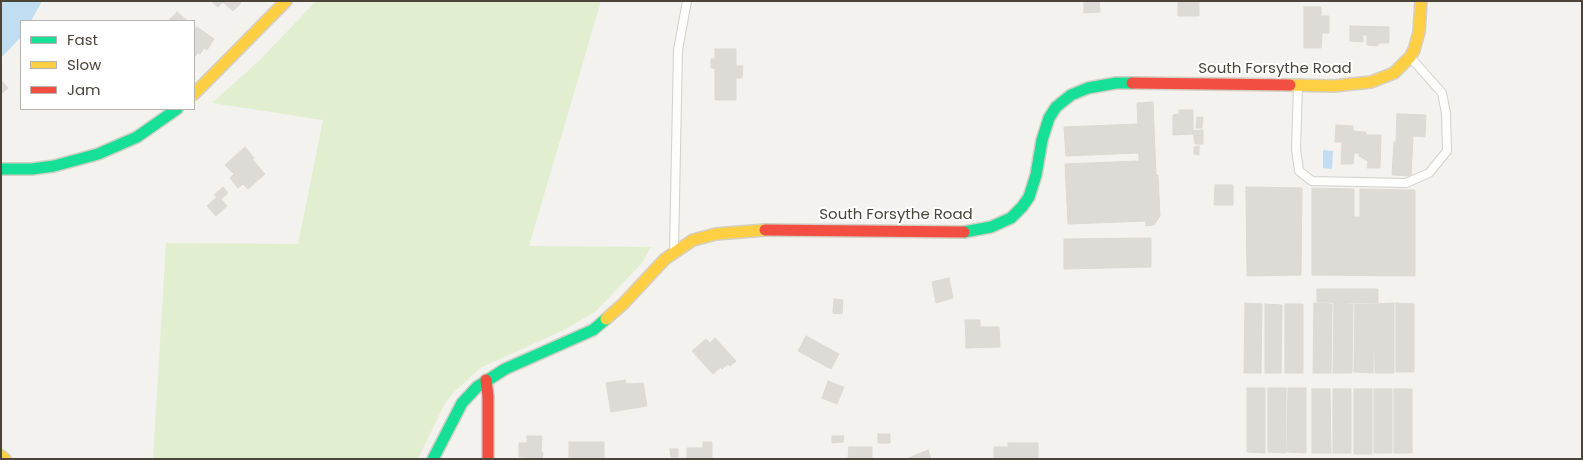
<!DOCTYPE html>
<html>
<head>
<meta charset="utf-8">
<style>
  body { margin:0 }
  #map { position:relative; width:1583px; height:460px; overflow:hidden; background:#f4f2ee; font-family:Poppins,sans-serif }
  canvas { display:block }
  .frame { position:absolute; inset:0; border:2px solid #4b4439; pointer-events:none }
  .legend { position:absolute; left:20px; top:20px; width:175px; height:90px; box-sizing:border-box; background:#fff; border:1px solid #b7b4b0; margin:0; padding:6px 9px; list-style:none; font-size:15px; color:#4b4439 }
  .legend li { display:flex; align-items:center; gap:10px; height:25px }
  .legend b { width:25px; border:1px solid #b7b4b0 }
</style>
</head>
<body>
<div id="map">
<canvas width="1583" height="460"></canvas>
<div class="frame"></div>
<ul class="legend">
<li><b style="height:6px;background:#16e098"></b>Fast</li>
<li><b style="height:6px;background:#ffcf43"></b>Slow</li>
<li><b style="height:6px;background:#f24e42"></b>Jam</li>
</ul>
</div>
<script>
const context = document.querySelector('canvas').getContext('2d');
context.lineJoin = 'round';
function paint(path, color) {
  context.fillStyle = color;
  context.fill(path, 'evenodd');
}
function poly(rows) {
  const path = new Path2D();
  for (const r of rows) {
    path.moveTo(r[0], r[1]);
    for (let i = 2; i < r.length; i += 2) path.lineTo(r[i], r[i + 1]);
  }
  return path;
}
function trace(path, color, width, dash) {
  context.strokeStyle = color;
  context.lineWidth = width;
  context.lineCap = dash ? 'butt' : 'round';
  context.setLineDash(dash || []);
  context.stroke(path);
}
function label(font, color, halo, rows, align = 'center') {
  context.font = font + ' Poppins,sans-serif';
  context.lineWidth = 4;
  context.setLineDash([]);
  context.textBaseline = 'middle';
  context.strokeStyle = halo;
  context.fillStyle = color;
  for (const [text, x, y, turn = 0] of rows) {
    context.save();
    context.translate(x, y);
    context.rotate((+turn || 0) * Math.PI / 180);
    context.textAlign = isNaN(turn) ? turn : align;
    if (halo) context.strokeText(text, 0, 0);
    context.fillText(text, 0, 0);
    context.restore();
  }
}
paint(poly([
  [316,1,601,1,529,246,651,247,642,263,595,312,564,330,480,368,461,386,453,393,444,405,418,459,153,459,166,243,298,244,323,120,212,103,261,59]
]), '#e1eecf');
paint(poly([
  [1,1,42,1,31,21,21,21,21,37,1,58],
  [1323,150,1333,151,1332,169,1323,168]
]), '#c0ddf1');
const building = poly([
  [211,1,240,1,241,3,233,11,223,2,218,7,211,1],
  [1084,1,1099,1,1100,12,1084,13,1084,1],
  [1178,1,1199,1,1199,16,1178,16,1178,1],
  [1304,7,1321,7,1321,16,1329,16,1329,33,1322,33,1321,48,1304,48,1304,7],
  [177,12,188,21,169,20,177,12],
  [1350,26,1389,27,1389,43,1378,43,1378,46,1367,45,1367,35,1363,35,1363,42,1350,41,1350,26],
  [197,27,214,39,207,50,204,48,200,54,198,53,194,57,194,32,197,27],
  [715,49,736,49,736,66,743,66,742,78,736,78,736,100,715,100,715,68,711,68,711,59,715,59,715,49],
  [1,80,8,88,1,94,1,80],
  [1153,102,1156,175,1158,175,1160,216,1154,225,1146,226,1146,221,1068,224,1065,164,1139,161,1139,153,1066,156,1064,127,1138,124,1137,103,1153,102],
  [1179,110,1193,110,1193,134,1173,135,1173,115,1179,114,1179,110],
  [1397,114,1426,115,1425,137,1413,136,1411,176,1392,175,1394,142,1396,142,1397,114],
  [1197,117,1203,117,1202,128,1196,128,1197,117],
  [1336,125,1353,126,1353,131,1366,132,1366,135,1381,135,1380,168,1367,168,1368,161,1359,156,1359,153,1354,153,1353,164,1341,164,1342,142,1335,142,1336,125],
  [1203,130,1203,144,1195,144,1193,131,1203,130],
  [1199,146,1199,155,1194,154,1194,147,1199,146],
  [245,147,254,158,252,159,265,174,248,189,243,184,238,188,230,178,234,174,225,165,245,147],
  [1215,185,1233,185,1233,205,1214,205,1215,185],
  [223,187,228,193,221,199,227,206,216,216,207,206,217,197,214,195,223,187],
  [1246,187,1302,188,1301,275,1247,276,1246,187],
  [1312,188,1354,189,1354,217,1360,217,1360,189,1415,190,1415,276,1312,275,1312,188],
  [1151,238,1151,267,1064,269,1064,239,1151,238],
  [949,278,953,298,936,303,932,282,949,278],
  [1317,289,1378,289,1378,303,1317,302,1317,289],
  [834,299,843,300,842,314,833,313,834,299],
  [1245,303,1262,304,1261,373,1244,373,1245,303],
  [1314,303,1332,304,1331,373,1313,373,1314,303],
  [1334,303,1353,304,1352,373,1333,373,1334,303],
  [1394,303,1394,373,1375,373,1374,304,1394,303],
  [1396,303,1414,304,1414,372,1396,372,1396,303],
  [1265,304,1282,305,1281,373,1265,373,1265,304],
  [1285,304,1303,304,1303,373,1285,373,1285,304],
  [1355,304,1374,304,1373,373,1354,372,1355,304],
  [965,320,980,320,980,327,999,327,1000,347,966,348,965,320],
  [806,336,839,354,831,369,798,351,806,336],
  [715,338,736,361,730,366,728,364,722,369,721,367,713,374,692,351,706,339,710,343,715,338],
  [625,380,626,384,643,383,647,406,611,412,606,383,625,380],
  [828,381,844,387,837,404,822,398,828,381],
  [1247,388,1265,388,1265,453,1247,452,1247,388],
  [1268,388,1286,388,1286,453,1268,452,1268,388],
  [1288,388,1306,388,1306,453,1287,452,1288,388],
  [1312,389,1330,389,1331,453,1312,453,1312,389],
  [1333,389,1351,389,1351,453,1333,453,1333,389],
  [1354,389,1372,389,1372,454,1354,454,1354,389],
  [1374,389,1392,389,1392,453,1374,453,1374,389],
  [1394,389,1412,389,1412,453,1394,453,1394,389],
  [878,434,890,434,890,443,878,443,878,434],
  [527,436,542,436,541,451,543,453,542,459,526,459,527,457,519,457,519,443,527,443,527,436],
  [832,436,844,436,843,442,832,443,832,436],
  [569,442,604,442,604,459,569,459,569,442],
  [703,442,712,442,712,459,687,459,687,448,703,448,703,442],
  [1008,443,1038,443,1038,459,994,459,994,447,1008,447,1008,443],
  [849,447,872,447,872,459,841,459,848,458,849,447],
  [670,449,678,449,678,457,671,457,670,449],
  [928,450,931,459,906,459,928,450]
]);
paint(building, '#dedbd6');
trace(building, '#dcd9d4', 1);
const lane = poly([
  [1298,86,1296,149,1299,171,1312,181,1406,183,1429,173,1447,151,1446,113,1442,93,1411,58],
  [674,250,678,50,687,1]
]);
const fast = poly([
  [1,169,32,169,54,166,98,154,137,137,177,109],
  [964,232,991,227,1011,218,1022,207,1029,197,1036,175,1042,140,1049,118,1056,107,1071,95,1088,88,1116,83,1132,83],
  [433,459,462,403,477,387,505,369,593,330,606,319]
]);
const slow = poly([
  [1290,85,1334,86,1371,82,1394,73,1410,57,1414,50,1419,32,1421,1],
  [194,94,286,1],
  [606,319,623,304,665,259,693,240,716,234,765,230],
  [1,456,5,459]
]);
const jam = poly([
  [1132,83,1290,85],
  [765,230,964,232],
  [486,380,488,396,488,459]
]);
trace(lane, '#d2d0cb', 10);
trace(fast, '#d3cfc5', 14);
trace(slow, '#d3cfc5', 14);
trace(jam, '#d3cfc5', 14);
trace(lane, '#fdfdfc', 8);
trace(fast, '#16e098', 11);
trace(slow, '#ffcf43', 11);
trace(jam, '#f24e42', 11);
label('15px', '#4b4439', '#fff', [
  ["South Forsythe Road",1275,69],
  ["South Forsythe Road",896,215]
]);
</script>
</body>
</html>
